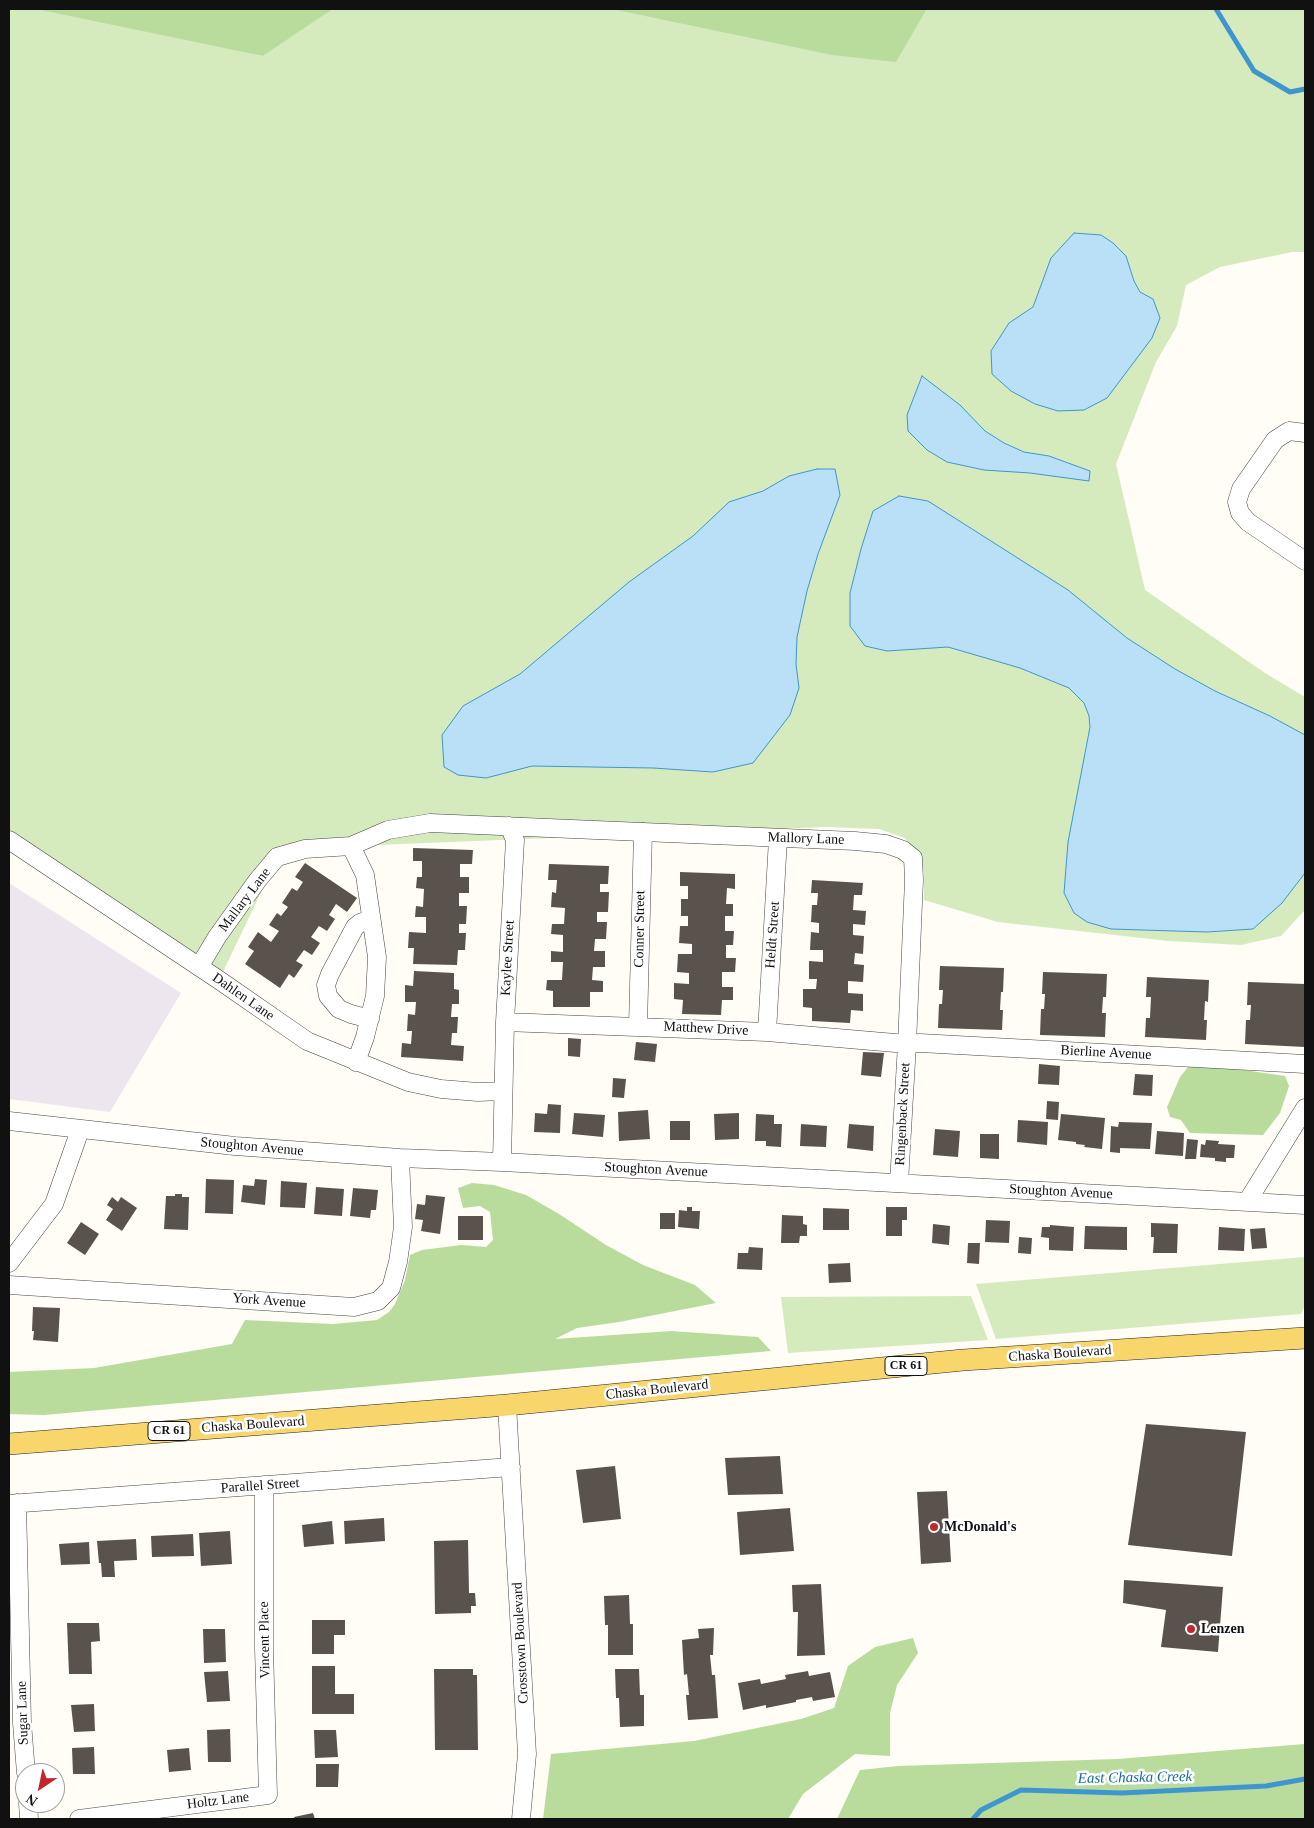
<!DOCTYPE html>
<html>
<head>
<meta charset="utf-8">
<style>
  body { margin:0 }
  #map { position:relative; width:1314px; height:1828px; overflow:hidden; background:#fffdf5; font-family:"Times New Roman",serif }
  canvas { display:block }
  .frame { position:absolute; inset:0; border:10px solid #111; pointer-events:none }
  .north { position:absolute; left:15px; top:1763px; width:50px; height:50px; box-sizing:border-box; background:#fff; border:1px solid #a0a0a0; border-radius:50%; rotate:214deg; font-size:14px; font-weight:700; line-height:20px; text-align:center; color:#111 }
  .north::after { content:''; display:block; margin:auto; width:18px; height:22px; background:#c4262e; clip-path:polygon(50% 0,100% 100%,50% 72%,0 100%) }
</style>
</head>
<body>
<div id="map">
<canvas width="1314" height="1828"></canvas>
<div class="frame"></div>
<div class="north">N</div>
</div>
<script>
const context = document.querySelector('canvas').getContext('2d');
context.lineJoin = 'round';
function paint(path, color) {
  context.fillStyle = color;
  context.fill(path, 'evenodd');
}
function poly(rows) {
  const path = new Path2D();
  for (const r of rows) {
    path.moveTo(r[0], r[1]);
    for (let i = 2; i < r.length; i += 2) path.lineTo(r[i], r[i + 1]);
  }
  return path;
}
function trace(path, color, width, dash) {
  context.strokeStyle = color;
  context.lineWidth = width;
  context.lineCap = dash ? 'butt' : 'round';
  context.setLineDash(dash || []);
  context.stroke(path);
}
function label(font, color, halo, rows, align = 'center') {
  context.font = font + ' "Times New Roman",serif';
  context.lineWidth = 5;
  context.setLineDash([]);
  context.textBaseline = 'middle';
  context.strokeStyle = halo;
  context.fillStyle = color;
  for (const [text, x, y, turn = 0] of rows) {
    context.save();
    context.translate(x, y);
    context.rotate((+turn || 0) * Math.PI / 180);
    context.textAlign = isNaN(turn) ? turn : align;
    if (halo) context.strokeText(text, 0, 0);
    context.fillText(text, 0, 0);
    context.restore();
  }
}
paint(poly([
  [9,883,181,993,110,1112,9,1099]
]), '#eee6ef');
paint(poly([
  [9,9,86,9,263,56,333,9,627,9,896,61,927,9,1305,9,1305,252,1292,252,1220,267,1186,285,1177,326,1156,362,1116,464,1145,590,1265,673,1305,697,1305,910,1281,936,1241,945,1169,941,998,922,924,900,924,872,905,838,879,829,825,827,351,846,278,857,219,980,9,834],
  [1305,1257,1305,1305,1301,1314,996,1339,976,1284],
  [971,1296,988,1340,788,1353,781,1297]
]), '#d5ebbd');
paint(poly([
  [36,9,333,9,263,56],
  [612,9,927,9,896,62,832,55],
  [1209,1065,1285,1076,1289,1086,1280,1113,1263,1135,1190,1133,1181,1120,1170,1117,1167,1107,1180,1077,1188,1067],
  [472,1183,494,1185,526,1195,559,1214,606,1245,643,1265,695,1285,716,1303,619,1322,577,1328,555,1339,671,1331,758,1337,771,1351,44,1415,9,1414,9,1372,94,1368,232,1344,245,1320,333,1324,377,1320,389,1312,395,1304,405,1280,410,1255,422,1250,461,1245,486,1247,493,1240,490,1212,480,1206,463,1208,458,1188],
  [913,1638,918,1653,897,1685,890,1713,890,1756,855,1754,803,1794,788,1819,543,1819,551,1754,694,1741,801,1719,834,1708,848,1666,875,1647],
  [1305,1744,1305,1819,837,1819,860,1770,898,1766,1117,1759]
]), '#b9dc9c');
const water = poly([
  [1074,233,1101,235,1113,243,1126,256,1134,281,1140,292,1153,299,1160,318,1152,338,1107,398,1084,410,1058,411,1035,404,1011,391,992,374,991,351,1009,323,1033,307,1051,258,1074,233],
  [922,376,960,405,985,431,1004,443,1024,452,1049,456,1090,471,1089,481,1030,473,984,470,947,462,927,450,908,431,907,415,922,376],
  [817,469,835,469,840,495,818,554,807,591,797,637,796,664,799,688,790,715,753,763,713,772,653,768,532,766,486,778,458,775,444,767,442,735,463,706,520,674,629,582,693,536,729,502,763,491,789,476,817,469],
  [899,496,928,501,1068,590,1127,638,1175,669,1215,691,1270,716,1305,735,1305,873,1282,903,1253,929,1207,932,1111,929,1087,922,1074,913,1064,893,1068,842,1090,727,1089,716,1084,703,1069,688,1020,668,948,647,887,651,865,646,850,626,850,593,861,549,873,511,899,496]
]);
paint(water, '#b9e0f7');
trace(water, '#3f96cf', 1);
trace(poly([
  [1216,9,1254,71,1290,92,1305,89],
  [973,1819,981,1810,1021,1790,1122,1793,1266,1786,1305,1779]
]), '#3f96cf', 5);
paint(poly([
  [413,848,473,850,472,864,460,864,460,877,469,877,469,893,459,893,459,906,467,906,466,924,459,924,459,933,466,933,465,950,458,950,457,965,413,964,414,948,408,948,409,932,426,933,426,917,415,917,416,906,423,907,424,889,416,888,417,877,422,877,422,861,413,861],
  [305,863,357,898,347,912,336,904,329,915,335,919,327,931,319,926,311,937,320,943,312,955,304,950,296,961,303,965,294,978,289,974,280,988,245,964,254,951,248,947,258,932,271,942,279,931,269,925,277,913,281,916,288,907,282,903,292,888,297,891,303,882,295,877],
  [549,864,609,866,608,884,600,884,600,892,609,892,608,912,597,912,597,922,607,922,606,939,595,939,594,951,605,951,605,967,593,967,592,980,603,981,603,992,590,992,590,1007,553,1007,553,991,546,990,547,980,562,980,563,962,551,962,551,951,563,952,563,935,551,934,552,924,564,924,565,908,551,907,552,892,556,893,557,880,548,880],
  [680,872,735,874,735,889,727,888,726,904,733,904,733,916,725,916,725,931,734,931,733,945,726,945,726,958,736,958,735,972,722,972,722,987,733,987,733,1000,722,1000,721,1015,682,1014,683,1000,674,999,674,983,689,984,689,973,677,972,678,954,692,954,692,944,679,943,680,926,688,926,688,916,681,916,681,899,688,899,688,886,680,886],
  [812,880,863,883,862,895,854,895,853,910,866,911,865,925,853,924,853,935,864,936,863,954,855,953,854,964,864,965,863,982,848,981,848,993,863,994,863,1011,851,1010,850,1023,812,1021,812,1008,803,1007,803,989,816,989,817,979,809,979,809,961,823,962,823,950,810,950,811,932,819,933,819,923,811,922,812,905,817,905,818,893,811,893],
  [940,966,1004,968,1003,992,1001,992,1000,1010,1003,1010,1002,1030,938,1028,939,1004,942,1004,943,990,939,990],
  [414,971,454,973,454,989,459,990,459,1004,452,1004,451,1017,458,1017,457,1033,452,1033,451,1045,464,1046,463,1061,401,1057,402,1043,411,1044,412,1031,407,1031,408,1014,415,1015,416,1002,405,1002,405,985,413,986],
  [1043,972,1107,974,1106,997,1103,997,1102,1013,1106,1013,1105,1037,1040,1035,1041,1009,1044,1009,1045,994,1042,994],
  [1147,977,1209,980,1208,1002,1205,1001,1204,1020,1207,1020,1206,1040,1145,1037,1146,1018,1150,1018,1151,997,1146,997],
  [1248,982,1305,984,1305,1047,1245,1044,1246,1020,1250,1020,1251,1005,1247,1005],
  [568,1038,581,1039,580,1057,568,1056],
  [636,1042,657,1044,655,1062,634,1060],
  [863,1052,884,1053,881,1077,861,1075],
  [1039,1064,1060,1066,1059,1085,1038,1084],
  [1135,1074,1153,1075,1152,1096,1133,1095],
  [613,1078,626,1079,624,1098,612,1097],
  [1047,1101,1059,1102,1058,1120,1046,1119],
  [548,1104,561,1105,560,1133,534,1132,535,1113,547,1114],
  [648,1110,650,1139,619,1141,618,1112],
  [574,1113,605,1115,603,1137,572,1134],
  [739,1113,739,1139,715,1140,714,1114],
  [756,1114,774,1115,774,1124,782,1124,781,1147,766,1146,766,1141,755,1141],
  [1061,1114,1105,1118,1102,1149,1084,1147,1085,1145,1076,1144,1076,1142,1058,1140],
  [1018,1120,1048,1122,1047,1145,1017,1142],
  [670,1121,690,1121,690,1140,670,1140],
  [1119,1122,1152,1123,1150,1149,1120,1148,1120,1153,1110,1152,1111,1126,1118,1127],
  [801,1124,827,1126,826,1147,800,1146],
  [849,1124,874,1126,873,1151,847,1148],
  [935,1129,960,1131,958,1157,933,1155],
  [1157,1131,1184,1133,1183,1156,1155,1154],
  [980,1134,999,1134,999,1159,980,1158],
  [1187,1139,1198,1140,1196,1159,1185,1159],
  [1206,1140,1219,1141,1218,1144,1235,1145,1234,1158,1226,1158,1226,1162,1215,1161,1215,1158,1200,1157,1201,1144,1205,1145],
  [206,1179,234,1180,233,1214,205,1213],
  [255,1179,267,1180,265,1205,241,1202,243,1185,254,1186],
  [281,1181,307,1183,305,1208,280,1207],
  [316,1187,344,1189,342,1216,314,1214],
  [353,1188,378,1190,376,1210,371,1210,370,1218,350,1216],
  [175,1194,182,1194,182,1197,189,1197,188,1230,164,1229,166,1196,175,1196],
  [426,1195,445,1197,440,1234,421,1231,423,1220,415,1219,417,1204,425,1205],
  [112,1197,118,1202,121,1197,137,1208,122,1231,106,1220,113,1209,107,1205],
  [687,1207,692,1207,692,1211,700,1211,699,1229,678,1227,679,1210,687,1211],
  [886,1207,907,1207,907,1220,902,1220,902,1236,886,1236],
  [823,1208,849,1209,849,1230,823,1230],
  [660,1213,675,1213,675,1229,660,1229],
  [782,1215,803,1216,803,1224,807,1225,807,1236,800,1236,799,1243,781,1243],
  [458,1216,483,1216,483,1240,458,1240],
  [986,1220,1010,1221,1009,1243,985,1242],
  [81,1222,99,1234,85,1255,67,1243],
  [1151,1223,1178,1224,1177,1253,1153,1253,1154,1237,1151,1237],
  [933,1224,950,1226,949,1245,932,1243],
  [1050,1225,1074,1227,1073,1251,1049,1250,1049,1238,1041,1237,1042,1227,1050,1227],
  [1085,1226,1127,1227,1127,1250,1084,1249],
  [1219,1227,1245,1229,1244,1251,1218,1250],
  [1265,1228,1267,1248,1252,1249,1250,1229],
  [1019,1237,1032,1238,1031,1254,1018,1253],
  [968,1243,980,1243,979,1264,967,1263],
  [749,1247,763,1248,762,1270,737,1269,738,1253,748,1253],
  [850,1263,851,1282,829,1283,828,1264],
  [33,1307,60,1308,58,1342,33,1340,34,1331,32,1331],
  [1146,1424,1246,1432,1232,1556,1128,1545],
  [780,1456,783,1494,728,1495,725,1458],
  [615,1466,621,1519,583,1523,576,1470],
  [947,1491,951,1562,921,1564,917,1492],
  [790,1508,794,1551,740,1555,737,1512],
  [384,1518,385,1541,345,1544,344,1521],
  [332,1521,334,1544,304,1547,302,1525],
  [230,1531,232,1564,201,1566,199,1533],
  [193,1534,194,1556,152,1557,151,1536],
  [136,1539,137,1560,114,1561,115,1577,102,1577,101,1563,99,1563,97,1541],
  [468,1540,469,1593,475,1593,476,1606,471,1606,471,1613,435,1614,434,1541],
  [89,1542,90,1564,61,1565,59,1544],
  [1124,1580,1223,1587,1218,1652,1161,1647,1166,1610,1123,1603],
  [821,1584,825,1655,797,1656,798,1612,793,1612,792,1585],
  [629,1595,630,1624,633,1624,633,1655,608,1655,608,1625,605,1625,604,1596],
  [312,1620,345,1620,345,1635,334,1635,334,1654,312,1654],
  [67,1623,99,1623,100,1641,91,1642,92,1674,69,1674],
  [714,1628,713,1655,710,1655,712,1675,715,1675,718,1718,688,1720,686,1695,689,1695,687,1674,684,1675,682,1640,699,1638,698,1629],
  [203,1629,225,1629,226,1662,204,1663],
  [312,1666,335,1666,335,1694,354,1694,354,1714,312,1714],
  [434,1669,473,1669,473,1675,477,1675,478,1750,435,1750],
  [615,1669,639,1669,640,1695,644,1695,644,1726,620,1727,619,1698,616,1698],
  [228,1671,230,1701,207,1702,204,1672],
  [808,1671,809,1676,830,1672,835,1697,813,1701,812,1697,796,1700,796,1702,766,1708,766,1705,743,1710,738,1683,760,1679,761,1684,786,1679,785,1675],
  [94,1704,95,1731,74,1732,71,1705],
  [230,1729,231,1762,208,1762,207,1730],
  [314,1730,336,1730,338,1757,315,1758],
  [94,1747,95,1774,73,1774,72,1748],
  [189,1748,191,1770,169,1772,167,1750],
  [316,1764,339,1764,338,1787,316,1787],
  [313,1813,315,1819,295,1819,294,1817]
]), '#5a524d');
const minor = poly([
  [1305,433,1289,431,1275,440,1241,489,1237,502,1240,513,1248,522,1305,561],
  [9,840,219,980,307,1041,408,1082,441,1089,478,1092,502,1091],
  [351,846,365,875,377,957,375,996,365,1037,356,1062],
  [199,967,217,937,257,881,277,857,305,849,351,846,388,830,430,823,855,841,886,844,903,850,913,858,914,880,907,1044,899,1183],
  [370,1019,351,1014,339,1009,328,996,326,985,330,974,355,927,360,923,371,919],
  [505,1022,767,1032,907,1044,920,1043,1305,1064],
  [638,1026,643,832],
  [767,1032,778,839],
  [9,1121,235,1146,400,1158,502,1162,1305,1205],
  [502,1162,505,1022,515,840,509,826],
  [1247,1202,1305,1108],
  [9,1263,54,1204,80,1130],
  [9,1285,354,1307,378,1301,391,1288,398,1262,403,1227,400,1158],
  [507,1405,527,1754,521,1819],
  [17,1503,22,1723,26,1773],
  [9,1504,511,1467],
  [28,1803,29,1819],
  [79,1819,268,1795,264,1648,264,1485]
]);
const major = poly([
  [9,1444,507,1405,963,1360,1305,1338]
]);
trace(minor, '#444', 19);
trace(major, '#222', 22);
trace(minor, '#fff', 18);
trace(major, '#f9d66b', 21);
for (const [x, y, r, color] of [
  [934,1527,5,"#c4262e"],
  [1191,1629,5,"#c4262e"]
]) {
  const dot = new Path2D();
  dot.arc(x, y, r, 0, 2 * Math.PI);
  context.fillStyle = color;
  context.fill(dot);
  trace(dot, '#fff', 2);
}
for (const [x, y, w] of [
  [906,1366,42],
  [169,1431,42]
]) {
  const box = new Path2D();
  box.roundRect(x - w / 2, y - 9.5, w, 19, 4);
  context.fillStyle = '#fff';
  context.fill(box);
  trace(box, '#111', 1);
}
label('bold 12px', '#111', null, [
  ["CR 61",906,1366],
  ["CR 61",169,1431]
]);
label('14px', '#111', '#fff', [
  ["Mallory Lane",806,839,2],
  ["Mallary Lane",245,900,-53],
  ["Conner Street",640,929,-89],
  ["Heldt Street",773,935,-86],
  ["Kaylee Street",508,958,-87],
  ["Dahlen Lane",243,997,35],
  ["Matthew Drive",706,1029,3],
  ["Bierline Avenue",1106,1053,3],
  ["Ringenback Street",903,1114,-87],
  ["Stoughton Avenue",252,1147,5],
  ["Stoughton Avenue",656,1170,3],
  ["Stoughton Avenue",1061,1192,3],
  ["York Avenue",269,1301,4],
  ["Chaska Boulevard",1060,1354,-4],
  ["Chaska Boulevard",657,1390,-6],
  ["Chaska Boulevard",253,1425,-4],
  ["Parallel Street",260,1486,-4],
  ["Vincent Place",265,1640,-91],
  ["Crosstown Boulevard",521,1643,-93],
  ["Sugar Lane",23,1713,-92],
  ["Holtz Lane",218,1801,-7]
]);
label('bold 14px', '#111', '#fff', [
  ["McDonald's",944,1527],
  ["Lenzen",1201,1629]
], 'left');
label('italic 15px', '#1768a6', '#fff', [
  ["East Chaska Creek",1135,1778,-1]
]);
</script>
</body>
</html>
